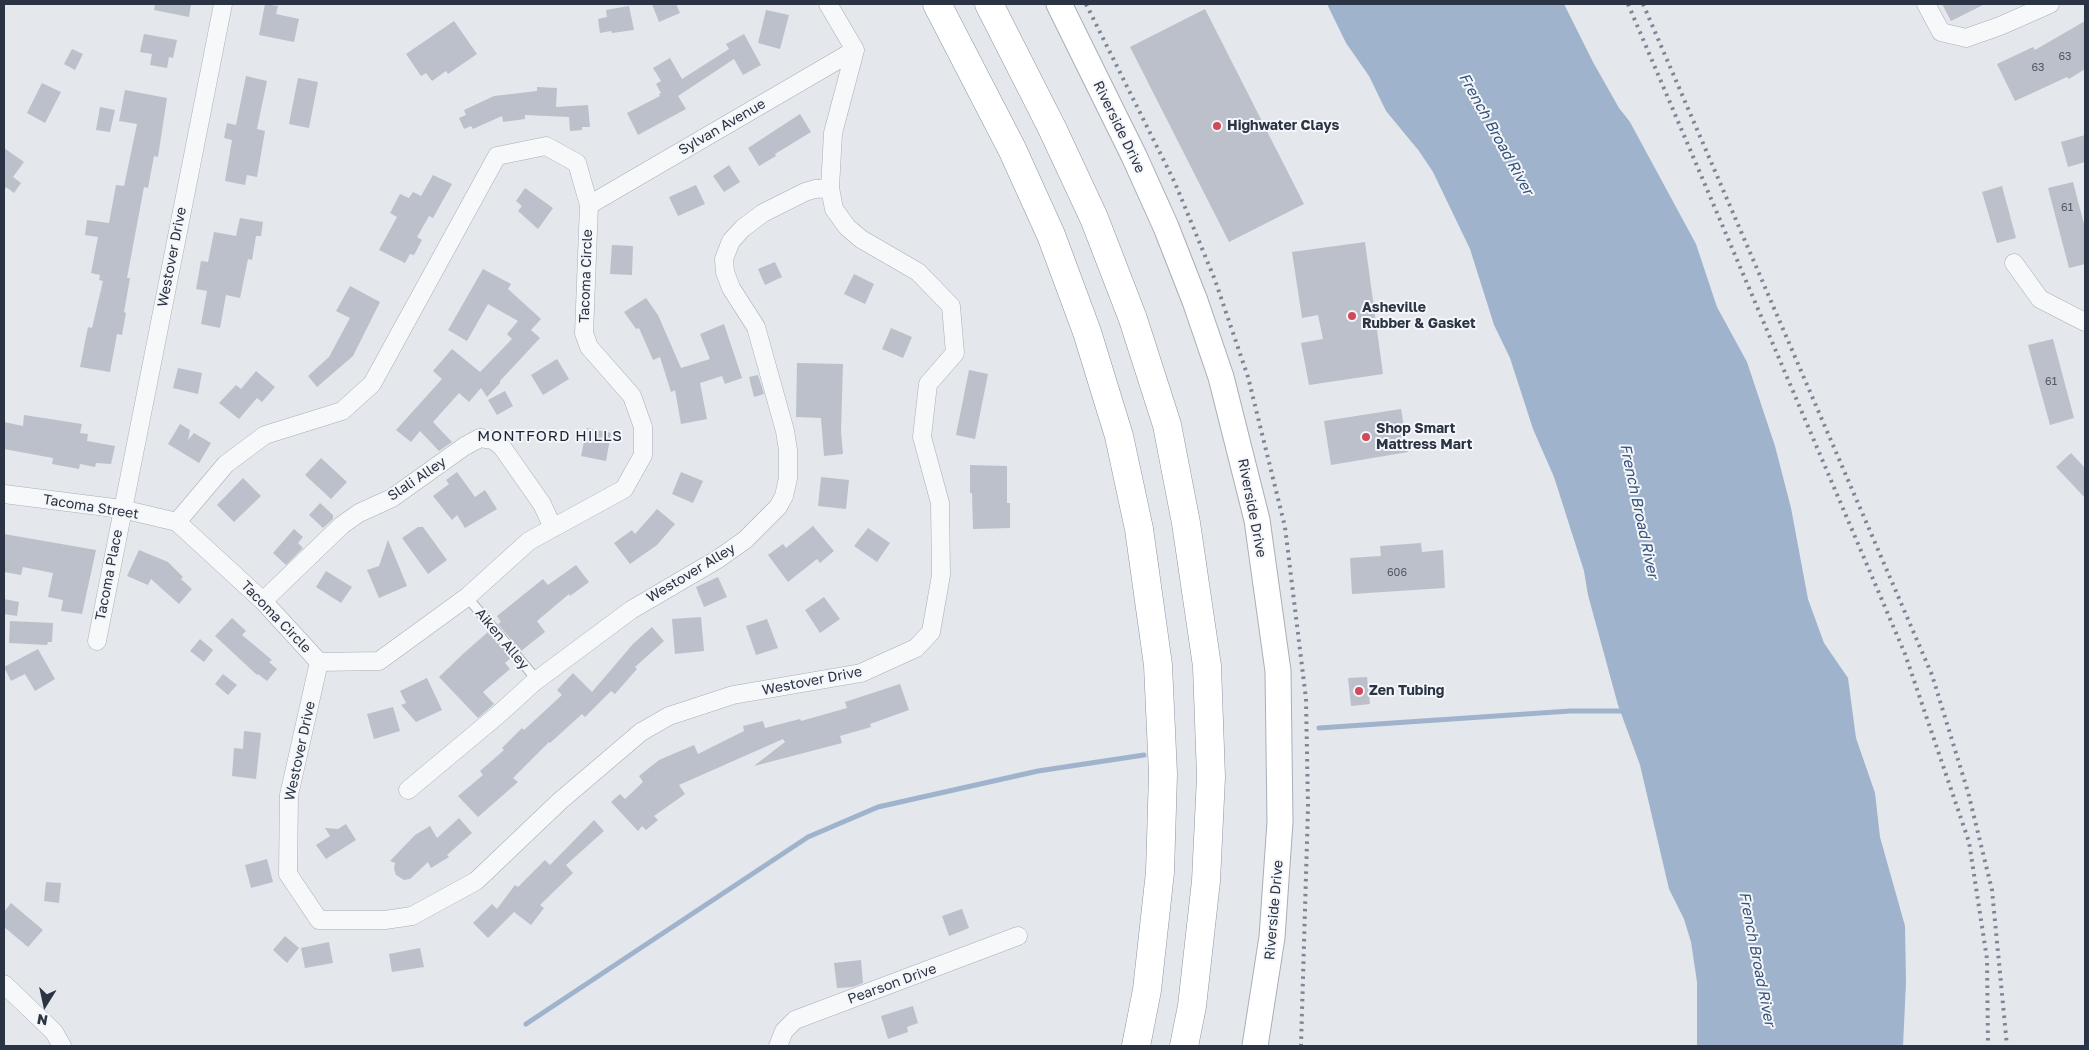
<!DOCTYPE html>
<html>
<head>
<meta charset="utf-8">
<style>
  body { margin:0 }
  #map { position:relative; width:2089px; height:1050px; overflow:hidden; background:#e4e7ec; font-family:"Golos Text",sans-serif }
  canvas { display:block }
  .frame { position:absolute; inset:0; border:5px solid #2b3445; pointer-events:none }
  .north { position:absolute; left:20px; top:980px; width:50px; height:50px; -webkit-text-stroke:4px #f4f6f9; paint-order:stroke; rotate:190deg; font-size:14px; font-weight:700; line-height:20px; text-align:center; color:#2b3445 }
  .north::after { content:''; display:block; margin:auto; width:18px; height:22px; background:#2b3445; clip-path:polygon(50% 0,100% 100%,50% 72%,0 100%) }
</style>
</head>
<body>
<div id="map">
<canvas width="2089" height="1050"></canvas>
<div class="frame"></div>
<div class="north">N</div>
</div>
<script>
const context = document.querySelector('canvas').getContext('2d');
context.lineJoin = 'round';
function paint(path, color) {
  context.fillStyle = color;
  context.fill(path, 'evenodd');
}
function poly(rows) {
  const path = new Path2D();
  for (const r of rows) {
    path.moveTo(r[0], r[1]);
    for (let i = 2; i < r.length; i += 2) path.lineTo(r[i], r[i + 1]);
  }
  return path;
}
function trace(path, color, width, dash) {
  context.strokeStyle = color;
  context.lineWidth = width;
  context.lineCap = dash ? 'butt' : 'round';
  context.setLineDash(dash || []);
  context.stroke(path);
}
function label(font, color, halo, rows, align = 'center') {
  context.font = font + ' "Golos Text",sans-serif';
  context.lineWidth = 4;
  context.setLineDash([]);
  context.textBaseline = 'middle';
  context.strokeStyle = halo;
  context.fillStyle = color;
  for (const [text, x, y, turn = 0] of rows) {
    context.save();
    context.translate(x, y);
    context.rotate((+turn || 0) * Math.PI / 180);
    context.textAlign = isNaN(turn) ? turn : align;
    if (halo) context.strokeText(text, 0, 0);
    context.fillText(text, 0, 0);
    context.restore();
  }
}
paint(poly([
  [1327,4,1564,4,1593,62,1619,108,1630,122,1696,244,1717,307,1747,362,1775,446,1791,508,1808,599,1824,643,1848,678,1856,738,1875,793,1880,837,1905,926,1906,982,1903,1046,1697,1046,1697,982,1691,942,1684,919,1669,889,1640,765,1618,705,1588,595,1584,571,1554,477,1533,429,1510,358,1494,325,1470,249,1433,172,1419,151,1386,111,1369,76,1346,43]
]), '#9fb4cc');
trace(poly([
  [1319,728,1570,711,1627,711],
  [526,1024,808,837,878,807,1038,771,1144,755]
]), '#9fb4cc', 5);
paint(poly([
  [155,4,191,4,189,17,154,10],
  [265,4,278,6,276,14,299,19,294,42,259,35],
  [652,4,676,4,680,13,659,22],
  [1942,4,1985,4,1951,21],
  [629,6,634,30,612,33,611,31,600,33,598,19,607,17,606,10],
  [1205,9,1304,204,1229,242,1130,47],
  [766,10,789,15,780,49,758,43],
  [454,21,477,54,448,74,446,71,432,81,426,73,421,76,406,54],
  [2085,21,2085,69,2069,79,2067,77,2015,101,1997,64,2033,47,2035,50],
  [144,34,177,40,173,58,169,57,167,68,150,65,152,54,140,52],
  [744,34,761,65,743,75,734,59,678,96,686,109,638,135,627,113,660,96,659,94,661,93,656,84,661,81,653,68,670,58,682,79,729,49,726,44],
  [72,49,83,54,75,70,64,64],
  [246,76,267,81,257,129,265,131,257,177,247,175,245,185,225,181,232,140,224,138,227,123,236,125],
  [298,78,318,82,309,128,289,124],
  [42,83,61,92,45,123,27,113],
  [537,87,557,88,556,107,588,105,590,127,582,127,582,130,570,131,569,117,525,115,525,119,503,122,502,116,473,129,471,126,464,129,459,118,466,115,464,110,494,96,537,91],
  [125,90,167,98,158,157,154,156,148,188,144,187,127,278,130,278,124,312,126,313,122,335,117,334,110,372,80,367,88,327,92,328,103,281,99,280,100,275,91,273,98,237,85,235,87,220,109,223,116,185,124,186,137,124,119,121],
  [100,107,115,110,110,132,96,130],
  [800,114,811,132,775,154,776,156,759,166,748,148],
  [2085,135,2085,162,2068,167,2061,142],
  [4,148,24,162,13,177,21,183,14,193,6,187,4,191],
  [729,165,740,182,724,192,713,176],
  [433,175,452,184,433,218,429,216,417,237,422,240,414,255,410,254,405,263,379,250,397,217,390,213,400,194,409,198,413,192,421,196],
  [2073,182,2085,228,2085,264,2069,268,2048,188],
  [696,185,705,204,678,216,669,197],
  [2002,186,2016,238,1997,243,1982,192],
  [525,188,553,208,538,229,518,211,522,206,516,201],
  [240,218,263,222,261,236,256,236,252,260,248,259,240,298,226,295,220,328,201,324,207,291,196,289,201,261,208,262,214,232,236,236],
  [1365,242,1383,374,1309,385,1301,343,1323,339,1318,315,1302,318,1292,252],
  [612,245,633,246,632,275,610,274],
  [775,262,782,277,765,285,758,269],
  [483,269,511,284,508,289,541,319,531,330,540,338,500,381,500,383,487,397,481,388,469,402,459,393,433,422,452,442,439,451,420,431,411,442,396,430,442,379,433,371,452,349,480,372,512,339,507,334,518,321,488,304,467,341,448,330],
  [854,274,874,284,865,304,844,294],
  [350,286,380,302,353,356,317,387,308,376,329,357,350,318,336,311],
  [646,298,658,315,681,368,710,359,700,334,724,324,742,378,725,384,722,376,700,383,707,419,681,424,675,390,671,392,660,357,653,360,639,328,636,329,624,312],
  [891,328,912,337,903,358,882,349],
  [2053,339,2074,418,2050,425,2028,345],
  [557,359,569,379,543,395,531,375],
  [797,363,843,364,841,431,843,454,824,456,821,418,796,417],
  [178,368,202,373,198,394,173,388],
  [969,370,988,374,975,439,956,435],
  [256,371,275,387,262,402,257,398,239,419,219,403,236,385,241,389],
  [758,375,764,394,754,397,749,377],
  [505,391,513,406,497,415,488,400],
  [1401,409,1408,452,1331,465,1324,421],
  [24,415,82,424,80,433,88,434,87,441,115,446,111,464,96,463,95,467,80,464,79,469,52,464,53,458,4,449,4,422,23,426],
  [180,424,190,430,188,440,194,433,211,443,199,463,168,444],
  [587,428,611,433,606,461,581,456],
  [2071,453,2085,468,2085,498,2056,467],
  [321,458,347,482,331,499,305,475],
  [970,465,1007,466,1007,503,1010,503,1010,528,973,529,972,493,970,493],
  [457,472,475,497,485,490,497,509,465,528,457,515,452,520,433,496,449,484,446,480],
  [681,472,703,481,693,503,672,494],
  [821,477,849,480,846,509,818,506],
  [243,478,261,496,234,522,217,505],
  [320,503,333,515,333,519,323,528,309,515],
  [657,509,675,524,657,545,630,564,614,543,632,530,635,534],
  [813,526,834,551,820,563,817,559,788,582,768,555,783,544,786,548],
  [418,527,423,527,447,560,428,574,402,538],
  [868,528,890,543,877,562,854,546],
  [294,529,303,537,298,543,303,548,286,565,273,553],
  [4,534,96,550,82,614,61,611,63,600,48,597,53,573,23,567,21,575,4,572],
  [388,540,407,586,379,598,367,570,379,566],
  [1421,543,1422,552,1443,550,1445,588,1352,594,1350,558,1381,556,1380,546],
  [139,550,168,562,183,577,181,579,192,589,179,604,151,579,148,585,127,576],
  [576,565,589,582,570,596,569,594,537,621,545,632,521,651,498,624,501,622,497,616,543,579,548,585],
  [326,571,352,587,341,603,316,587],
  [718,577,727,597,704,607,696,587],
  [824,597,840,619,820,633,805,610],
  [4,599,19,602,17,616,4,614],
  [701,617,704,651,675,654,672,619],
  [232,618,246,631,242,635,272,660,269,662,277,669,267,681,258,674,257,675,215,636],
  [767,619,778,648,756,655,746,626],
  [10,621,53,623,52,642,48,642,47,645,9,643],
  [652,627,664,641,635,667,637,669,615,694,611,691,585,717,582,714,550,743,549,742,513,778,518,782,478,817,458,796,483,775,480,771,504,750,502,748,522,728,524,730,562,695,557,690,573,673,592,692,633,644],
  [488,632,511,658,505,663,510,669,483,692,494,704,478,718,439,677,464,653],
  [200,639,213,650,204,662,190,651],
  [38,649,55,679,35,691,25,674,11,681,4,667],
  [223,674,237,685,228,695,215,684],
  [1367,677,1370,704,1351,706,1348,678],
  [427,678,442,710,416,722,401,705,406,703,400,691],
  [900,684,909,710,870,724,871,727,840,736,842,743,754,766,785,742,783,739,679,785,685,794,654,816,658,820,646,830,642,826,638,831,611,802,620,794,625,799,643,782,639,776,659,760,694,745,698,754,744,731,743,726,763,721,765,728,800,719,801,721,847,708,845,702],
  [393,707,400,731,374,739,367,714],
  [244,731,261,733,256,779,232,776,234,748,243,749],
  [459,818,472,833,447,855,449,857,431,868,428,862,410,879,404,880,396,875,394,869,395,863,390,861,415,835,430,826,437,838],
  [594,820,604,831,566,865,573,873,540,905,544,908,531,925,514,912,488,938,473,923,492,904,497,909,515,885,518,887,545,860,550,865],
  [346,824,356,840,326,859,316,845,330,836,325,828,338,829],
  [267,859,273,882,251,888,245,865],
  [46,882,61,883,59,903,44,901],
  [11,903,43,930,28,947,4,927,4,912],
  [962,909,969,928,949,936,942,916],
  [285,936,299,948,287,963,273,950],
  [329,942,333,963,305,968,301,948],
  [420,948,424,967,392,972,389,954],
  [861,960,863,983,853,987,837,988,834,963],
  [913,1006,918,1023,907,1027,908,1032,888,1039,881,1016]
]), '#bbc0ca');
const lane = poly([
  [467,597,537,680]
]);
const street = poly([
  [1926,4,1941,32,1966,38,2000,26,2050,4],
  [589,205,855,50],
  [2014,263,2040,299,2085,322],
  [4,494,122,509,177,522,263,601,319,662,379,661,467,597,529,541,624,489,643,455,643,427,632,396,589,347,584,333,589,205,577,163,546,146,497,156,372,384,342,411,265,435,226,464,177,522],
  [263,601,342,525,359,513,392,498,465,446,480,438,493,440,502,447,542,504,553,528],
  [97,641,223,4],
  [319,662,289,795,288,874,319,920,385,920,412,916,476,881,560,801,641,732,669,716,733,695,861,673,916,648,931,632,941,575,940,503,922,437,928,384,955,353,951,306,918,272,861,239,847,227,834,209,830,188,833,133,855,50,828,4],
  [408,790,499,714,533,683,631,610,718,559,745,540,778,507,784,496,788,478,788,450,785,431,756,327,731,288,725,272,724,259,731,241,743,228,763,213,805,192,815,189,830,188],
  [4,984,54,1032,62,1046],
  [778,1046,784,1031,795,1020,1018,936]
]);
const secondary = poly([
  [1059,4,1134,156,1166,227,1195,301,1221,377,1257,520,1278,671,1280,822,1272,937,1255,1046]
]);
const highway = poly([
  [937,4,1012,149,1051,235,1087,332,1119,436,1139,529,1158,665,1163,774,1160,872,1147,990,1136,1046],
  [989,4,1052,128,1094,218,1133,319,1167,425,1186,523,1207,666,1211,777,1206,881,1192,1006,1184,1046]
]);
trace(lane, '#a9aeb7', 11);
trace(street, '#a9aeb7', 19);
trace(secondary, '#a9aeb7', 27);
trace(highway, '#8b94a3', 29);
trace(lane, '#f7f8fa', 9);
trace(street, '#f7f8fa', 18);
trace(secondary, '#fff', 25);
trace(highway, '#fff', 28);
trace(poly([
  [1086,4,1175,183,1215,280,1248,377,1285,527,1306,699,1308,807,1301,1046],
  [1628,4,1905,654,1969,842,1987,959,1988,1046],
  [1643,4,1932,675,1968,792,1992,890,2007,1046]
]), '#7d8696', 4, [2.5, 5]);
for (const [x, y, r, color] of [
  [1217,126,5,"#d1495b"],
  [1352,316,5,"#d1495b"],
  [1366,437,5,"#d1495b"],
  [1359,691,5,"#d1495b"]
]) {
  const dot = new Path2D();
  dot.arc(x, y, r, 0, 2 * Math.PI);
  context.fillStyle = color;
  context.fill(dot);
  trace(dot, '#f4f6f9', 2);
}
label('11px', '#4f5766', null, [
  ["63",2065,57],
  ["63",2038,68],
  ["61",2067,208],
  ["61",2051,382],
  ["606",1397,573]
]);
label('bold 14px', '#2b3445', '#f4f6f9', [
  ["Highwater Clays",1227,126],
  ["Asheville",1362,308],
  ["Rubber & Gasket",1362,324],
  ["Shop Smart",1376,429],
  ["Mattress Mart",1376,445],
  ["Zen Tubing",1369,691]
], 'left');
label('14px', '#2b3445', '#f4f6f9', [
  ["Sylvan Avenue",722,127,-30],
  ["Riverside Drive",1119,127,64],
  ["Westover Drive",172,257,-79],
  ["Tacoma Circle",586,276,-88],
  ["Slali Alley",417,479,-34],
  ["Tacoma Street",91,507,9],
  ["Riverside Drive",1252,508,79],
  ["Westover Alley",691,573,-31],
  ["Tacoma Place",109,575,-79],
  ["Tacoma Circle",276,617,46],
  ["Aiken Alley",502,639,50],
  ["Westover Drive",812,681,-11],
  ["Westover Drive",300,751,-78],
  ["Riverside Drive",1274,910,-85],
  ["Pearson Drive",892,984,-20]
]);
label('italic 15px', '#34527a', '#f4f6f9', [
  ["French Broad River",1496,134,61],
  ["French Broad River",1639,511,78],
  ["French Broad River",1757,959,79]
]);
context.letterSpacing = '1px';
label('15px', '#1d2536', '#f4f6f9', [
  ["MONTFORD HILLS",550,436]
]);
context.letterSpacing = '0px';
</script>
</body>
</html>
